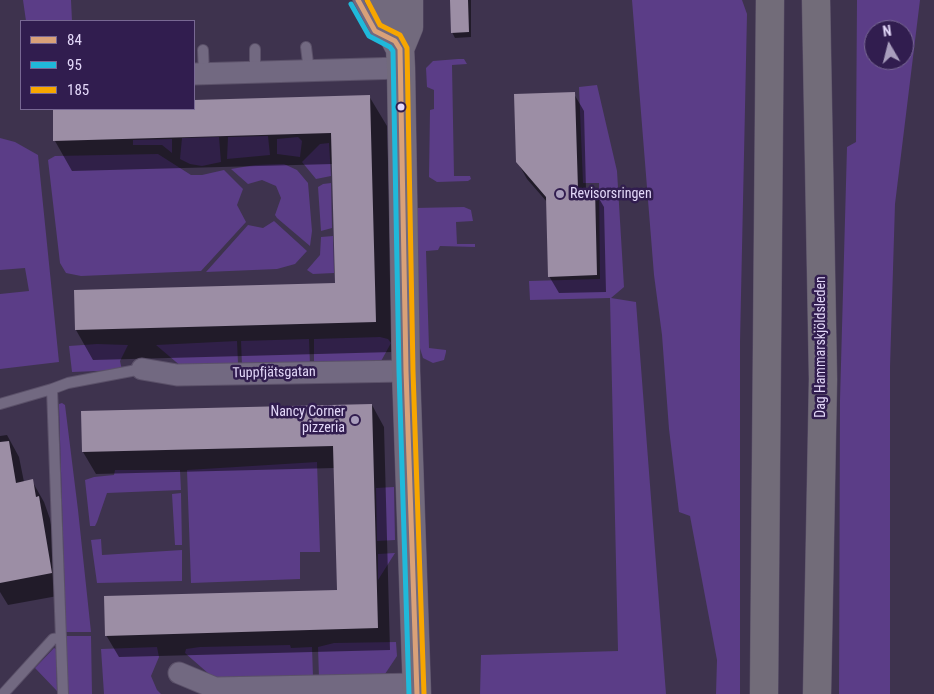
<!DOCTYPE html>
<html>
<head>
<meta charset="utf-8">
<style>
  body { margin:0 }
  #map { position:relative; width:934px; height:694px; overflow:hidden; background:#3e334e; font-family:"Roboto Condensed",sans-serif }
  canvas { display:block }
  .legend { position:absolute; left:20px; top:20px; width:175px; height:90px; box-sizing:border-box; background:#311d4f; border:1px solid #786893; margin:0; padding:6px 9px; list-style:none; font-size:15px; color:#e3d8f9 }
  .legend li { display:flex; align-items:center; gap:10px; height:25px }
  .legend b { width:25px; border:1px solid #786893 }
  .north { position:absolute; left:864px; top:20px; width:50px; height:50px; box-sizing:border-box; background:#311d4f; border:1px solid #786893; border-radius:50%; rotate:352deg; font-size:14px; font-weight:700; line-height:20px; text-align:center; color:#e3d8f9 }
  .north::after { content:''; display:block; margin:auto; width:18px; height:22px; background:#a99ebd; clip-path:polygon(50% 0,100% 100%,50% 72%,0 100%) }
</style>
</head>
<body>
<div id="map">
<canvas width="934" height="694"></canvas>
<ul class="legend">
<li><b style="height:6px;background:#d9a179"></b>84</li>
<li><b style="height:6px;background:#20b9da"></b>95</li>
<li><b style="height:6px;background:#f7a600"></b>185</li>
</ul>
<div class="north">N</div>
</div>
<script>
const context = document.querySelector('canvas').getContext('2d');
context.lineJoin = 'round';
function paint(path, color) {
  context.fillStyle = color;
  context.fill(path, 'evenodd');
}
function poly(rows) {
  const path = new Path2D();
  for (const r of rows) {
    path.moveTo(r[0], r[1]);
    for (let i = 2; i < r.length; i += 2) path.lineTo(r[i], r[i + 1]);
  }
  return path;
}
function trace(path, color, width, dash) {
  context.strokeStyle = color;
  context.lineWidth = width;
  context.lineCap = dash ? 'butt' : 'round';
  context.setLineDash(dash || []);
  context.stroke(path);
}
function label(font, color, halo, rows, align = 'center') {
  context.font = font + ' "Roboto Condensed",sans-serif';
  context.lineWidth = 5;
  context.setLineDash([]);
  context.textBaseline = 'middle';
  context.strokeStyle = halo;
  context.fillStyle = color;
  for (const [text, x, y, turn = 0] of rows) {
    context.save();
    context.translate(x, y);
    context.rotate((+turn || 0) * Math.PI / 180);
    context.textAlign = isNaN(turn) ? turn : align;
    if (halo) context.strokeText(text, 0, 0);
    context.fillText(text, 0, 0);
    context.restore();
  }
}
paint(poly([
  [23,0,71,0,72,21,26,21],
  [632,0,742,0,747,14,740,342,740,694,716,694,717,660,690,516,679,512,669,429,662,335,654,275],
  [857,0,920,0,895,204,890,367,890,694,839,694,840,400,847,147,856,142],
  [874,30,904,30,904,60,874,60],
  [458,59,464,59,467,64,452,65,454,176,470,176,471,179,468,181,437,182,429,177,430,110,434,109,434,90,427,87,426,68,433,61],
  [597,85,617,171,624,287,611,298,636,302,666,694,480,694,481,655,618,651,610,298,530,300,529,281,600,279,599,183,583,183,579,87],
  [268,136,270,155,227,159,228,137],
  [219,137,221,162,202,166,190,164,180,159,182,138],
  [298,137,302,141,300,157,277,154,277,139],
  [0,138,15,142,38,155,59,362,0,369,0,294,29,291,25,268,0,270],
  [172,139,172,153,162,145,133,145,133,140],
  [329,143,331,176,316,179,302,162,320,144],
  [158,154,191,175,202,175,224,170,243,189,237,205,246,222,201,271,81,276,66,273,60,263,48,160,55,156],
  [284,164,297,170,308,183,312,231,310,246,277,218,275,215,281,198,276,186,262,180,248,184,231,169,255,165],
  [331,183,332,228,321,231,318,187,323,184],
  [464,207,471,210,473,221,456,222,457,244,475,244,475,247,440,246,438,250,426,251,429,348,446,350,446,352,444,360,433,363,423,358,418,342,414,208],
  [274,221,307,251,295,264,277,269,206,272,248,225,263,228],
  [333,236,334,273,313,274,307,270,320,255,321,237],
  [380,337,388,339,391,343,380,363,314,365,314,339],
  [309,339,310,365,242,366,241,341],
  [237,341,238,363,235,367,182,367,156,345],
  [97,344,128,345,120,361,122,370,72,372,69,346],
  [62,403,65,405,78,510,91,632,66,632,59,407,59,404],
  [317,462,320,552,300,552,300,579,191,583,187,470],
  [115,470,180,470,181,490,107,493,97,522,95,526,90,526,85,480,94,477,114,475],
  [394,487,395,540,377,541,376,488],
  [181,493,182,545,175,545,172,494],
  [101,539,102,555,182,550,182,581,97,583,91,540],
  [395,553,378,580,378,554],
  [66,636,91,636,92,694,68,694],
  [396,642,397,656,385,674,319,678,318,647,334,643],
  [290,645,291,648,312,647,313,677,224,680,209,674,185,653,186,649,200,647],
  [157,647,159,657,151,676,157,690,161,694,104,694,101,649],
  [54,648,56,649,57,691,35,668]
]), '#5b3d87');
paint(poly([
  [452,0,471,0,471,37,455,38,452,32],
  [574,94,584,111,586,190,594,190,604,207,606,292,559,293,549,276,547,202,527,179,517,161],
  [369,96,387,126,393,352,93,360,76,330,75,291,336,284,333,164,72,171,55,141,54,109,194,109,194,101],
  [372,405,384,427,390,650,119,657,106,635,338,591,335,468,96,474,83,452],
  [7,435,19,457,24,482,32,481,44,502,50,519,63,595,8,605,0,592,0,436]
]), '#0007');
paint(poly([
  [450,0,468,0,469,32,451,33],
  [575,92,578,189,595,188,597,275,548,277,546,197,516,162,514,94],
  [370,95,376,322,75,330,74,290,335,283,331,133,53,141,53,109,194,109,194,100],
  [372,404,378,628,105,636,104,596,337,590,333,446,82,452,81,411],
  [9,441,16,483,33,479,36,497,39,496,52,573,0,583,0,442]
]), '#9c8ea5');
const lane = poly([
  [358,0,375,31,387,38],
  [306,47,309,71],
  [255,49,255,73],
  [203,50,204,74],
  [0,404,52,389],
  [3,694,53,639,60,638],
  [63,694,52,389,68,383,142,369]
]);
const street = poly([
  [194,74,401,68],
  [142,369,177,375,406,371],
  [179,673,215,688,417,684]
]);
const secondary = poly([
  [382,0,390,30,400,49,401,68,406,371,417,694],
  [400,49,409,27,409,0]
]);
const primary = poly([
  [816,0,823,379,817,694],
  [764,694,770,0]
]);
trace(lane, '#5b5169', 12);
trace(street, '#5b5169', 23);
trace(secondary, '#5b5169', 29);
trace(primary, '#5b5169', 29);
trace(lane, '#726981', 10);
trace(street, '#726981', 21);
trace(secondary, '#726a7d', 28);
trace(primary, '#726c79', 28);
trace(poly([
  [358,0,375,31,395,41,400,49,406,371,417,694]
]), '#d9a179', 5);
trace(poly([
  [351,4,369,36,390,47,393,51,399,371,409,694]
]), '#20b9da', 5);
trace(poly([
  [367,0,380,25,400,35,407,48,413,371,424,694]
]), '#f7a600', 5);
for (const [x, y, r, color] of [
  [401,107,4.5,"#e3d8f9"],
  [560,194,5,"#a99ebd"],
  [355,420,5,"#a99ebd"]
]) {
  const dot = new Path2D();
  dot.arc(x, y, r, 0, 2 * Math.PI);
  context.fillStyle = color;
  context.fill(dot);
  trace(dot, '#311d4f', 2);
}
label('14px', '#e3d8f9', '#311d4f', [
  ["Revisorsringen",570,194],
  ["Nancy Corner",345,412,"right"],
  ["pizzeria",345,428,"right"]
], 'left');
label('14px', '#e3d8f9', '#311d4f', [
  ["Dag Hammarskjöldsleden",821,347,-90],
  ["Tuppfjätsgatan",274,373,-1]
]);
</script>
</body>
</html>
